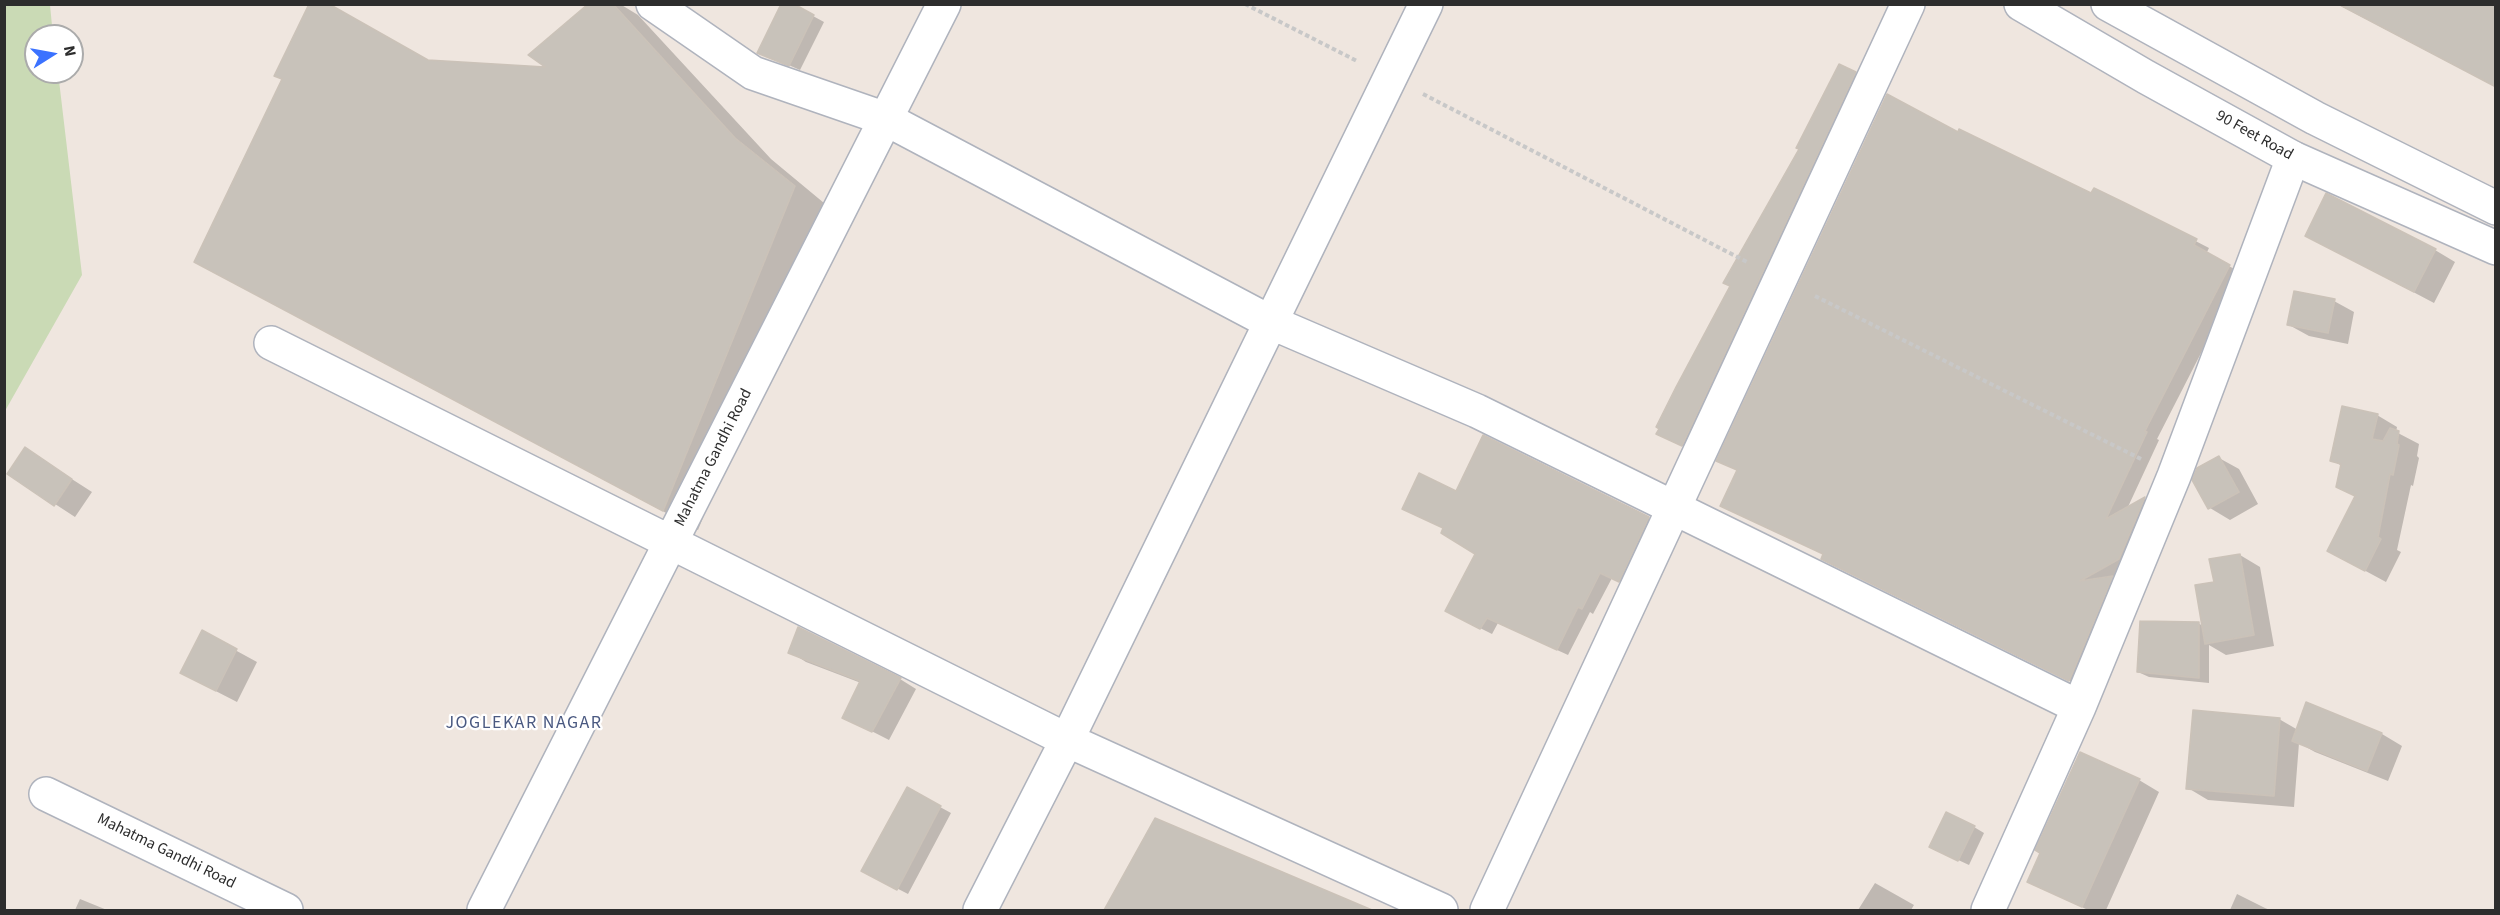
<!DOCTYPE html>
<html>
<head>
<meta charset="utf-8">
<style>
  body { margin:0 }
  #map { position:relative; width:2500px; height:915px; overflow:hidden; background:#efe6df; font-family:"Source Sans 3",sans-serif }
  canvas { display:block }
  .frame { position:absolute; inset:0; border:6px solid #2d2d2d; pointer-events:none }
  .north { position:absolute; left:24px; top:24px; width:60px; height:60px; box-sizing:border-box; background:#fff; border:2px solid #ababab; border-radius:50%; rotate:79deg; font-size:16px; font-weight:700; line-height:24px; text-align:center; color:#2d2d2d }
  .north::after { content:''; display:block; margin:auto; width:21px; height:27px; background:#3b72ff; clip-path:polygon(50% 0,100% 100%,50% 72%,0 100%) }
</style>
</head>
<body>
<div id="map">
<canvas width="2500" height="915"></canvas>
<div class="frame"></div>
<div class="north">N</div>
</div>
<script>
const context = document.querySelector('canvas').getContext('2d');
context.lineJoin = 'round';
function paint(path, color) {
  context.fillStyle = color;
  context.fill(path, 'evenodd');
}
function poly(rows) {
  const path = new Path2D();
  for (const r of rows) {
    path.moveTo(r[0], r[1]);
    for (let i = 2; i < r.length; i += 2) path.lineTo(r[i], r[i + 1]);
  }
  return path;
}
function trace(path, color, width, dash) {
  context.strokeStyle = color;
  context.lineWidth = width;
  context.lineCap = dash ? 'butt' : 'round';
  context.setLineDash(dash || []);
  context.stroke(path);
}
function label(font, color, halo, rows, align = 'center') {
  context.font = font + ' "Source Sans 3",sans-serif';
  context.lineWidth = 4.5;
  context.setLineDash([]);
  context.textBaseline = 'middle';
  context.strokeStyle = halo;
  context.fillStyle = color;
  for (const [text, x, y, turn = 0] of rows) {
    context.save();
    context.translate(x, y);
    context.rotate((+turn || 0) * Math.PI / 180);
    context.textAlign = isNaN(turn) ? turn : align;
    if (halo) context.strokeText(text, 0, 0);
    context.fillText(text, 0, 0);
    context.restore();
  }
}
paint(poly([
  [5,4,50,5,53,36,36,36,36,72,58,72,82,275,5,411]
]), '#cadab5');
paint(poly([
  [590,4,620,4,638,15,771,159,830,208,698,530,196,261,427,61,550,69],
  [791,4,824,22,800,70,759,52],
  [2337,4,2496,4,2496,87],
  [1855,74,1868,81,1696,452,1671,441,1732,286],
  [1958,134,2092,195,2124,204,2209,248,2206,254,2242,273,2157,439,2159,440,2127,509,2145,499,2157,506,2132,566,2112,577,2125,584,2082,687,1835,566,1825,555,1722,506,1739,471,1731,467],
  [2307,236,2435,250,2455,262,2434,303],
  [2334,301,2354,312,2348,344,2309,336,2289,325],
  [2377,415,2397,427,2396,432,2419,444,2417,456,2419,458,2413,486,2411,485,2397,550,2401,552,2386,582,2349,562,2356,497,2338,486,2342,466,2331,460],
  [25,449,92,492,75,517,9,474],
  [2219,458,2239,469,2258,504,2230,520,2210,508,2194,480],
  [1457,493,1648,518,1659,524,1630,587,1612,578,1593,614,1590,612,1568,655,1498,623,1492,634,1458,617,1477,553],
  [2240,555,2260,567,2274,646,2226,655,2209,645,2209,683,2149,677,2138,672,2198,623,2203,626,2215,584],
  [202,632,257,662,237,702,202,684],
  [790,652,900,679,916,689,889,740,844,717,861,683,806,662],
  [2307,704,2382,734,2402,746,2388,781,2315,752,2299,743,2294,807,2208,800,2188,788,2279,719,2298,730],
  [2139,780,2159,792,2106,910,2088,910,2029,882],
  [907,789,951,813,908,894,873,876],
  [1155,820,1368,910,1106,910],
  [1974,827,1984,833,1969,865,1941,852],
  [1875,883,1914,905,1911,910,1858,910],
  [2237,894,2265,908,2270,910,2230,910],
  [80,899,107,910,75,910]
]), '#0003');
const building = poly([
  [309,4,329,4,428,60,545,67,528,55,588,4,613,4,735,138,795,186,663,511,194,262,282,79,274,76,309,4],
  [781,4,794,4,814,15,789,66,757,53,781,4],
  [2338,4,2496,4,2496,87,2338,4],
  [1839,64,1856,72,1682,446,1656,434,1659,429,1656,427,1676,387,1730,286,1723,283,1799,149,1796,148,1839,64],
  [1887,94,1958,132,1959,129,2091,193,2094,188,2125,203,2197,239,2194,245,2230,265,2145,431,2147,432,2106,519,2145,497,2119,559,2080,581,2113,576,2069,681,1821,559,1823,554,1720,506,1737,470,1716,461,1887,94],
  [2326,193,2436,249,2414,292,2305,236,2326,193],
  [2294,291,2335,299,2328,333,2287,325,2294,291],
  [2342,406,2378,414,2372,439,2383,441,2390,428,2399,431,2397,444,2399,445,2393,475,2390,474,2378,537,2381,539,2365,571,2327,551,2355,496,2336,487,2341,464,2330,461,2342,406],
  [1483,435,1649,517,1619,582,1600,573,1582,609,1578,607,1557,650,1487,618,1480,629,1445,611,1475,554,1441,533,1443,528,1402,509,1419,473,1456,491,1483,435],
  [25,447,72,479,54,506,7,474,25,447],
  [2219,456,2239,492,2208,509,2192,480,2197,468,2219,456],
  [2240,554,2254,635,2205,644,2195,585,2214,582,2209,559,2240,554],
  [2140,621,2199,622,2199,678,2137,672,2140,621],
  [798,627,901,678,872,732,842,718,860,681,788,653,798,627],
  [202,630,237,649,216,691,180,673,202,630],
  [2306,702,2382,733,2367,771,2292,741,2306,702],
  [2193,710,2280,718,2274,796,2186,789,2193,710],
  [2080,752,2140,779,2082,907,2027,882,2040,853,2035,850,2080,752],
  [907,787,941,806,897,890,861,871,907,787],
  [1946,812,1975,826,1958,861,1929,847,1946,812],
  [1155,818,1372,910,1104,910,1155,818]
]);
paint(building, '#c8c2ba');
trace(building, '#cbc2b8', 1.5);
const minor = poly([
  [653,4,753,73,886,119,1270,322,1477,411,2079,707],
  [271,343,1067,740,1441,910],
  [46,794,286,910],
  [484,910,944,4],
  [980,910,1067,740,1426,4],
  [1487,910,1908,4],
  [1988,910,2079,707,2174,476,2293,158]
]);
const secondary = poly([
  [2021,4,2146,77,2293,158,2496,248],
  [2108,4,2315,118,2496,208]
]);
trace(minor, '#afb3bd', 36);
trace(secondary, '#afb3bd', 36);
trace(poly([
  [1245,4,1357,61],
  [1423,94,1747,262],
  [1815,296,2141,459]
]), '#c8c8c8', 4, [4.5, 3]);
trace(minor, '#fff', 33);
trace(secondary, '#fff', 33);
label('16px', '#2d2d2d', '#fff', [
  ["90 Feet Road",2254,136,29],
  ["Mahatma Gandhi Road",714,458,-63],
  ["Mahatma Gandhi Road",166,852,26]
]);
context.letterSpacing = '1.5px';
label('18px', '#4a5981', '#fff', [
  ["JOGLEKAR NAGAR",524,724]
]);
context.letterSpacing = '0px';
</script>
</body>
</html>
